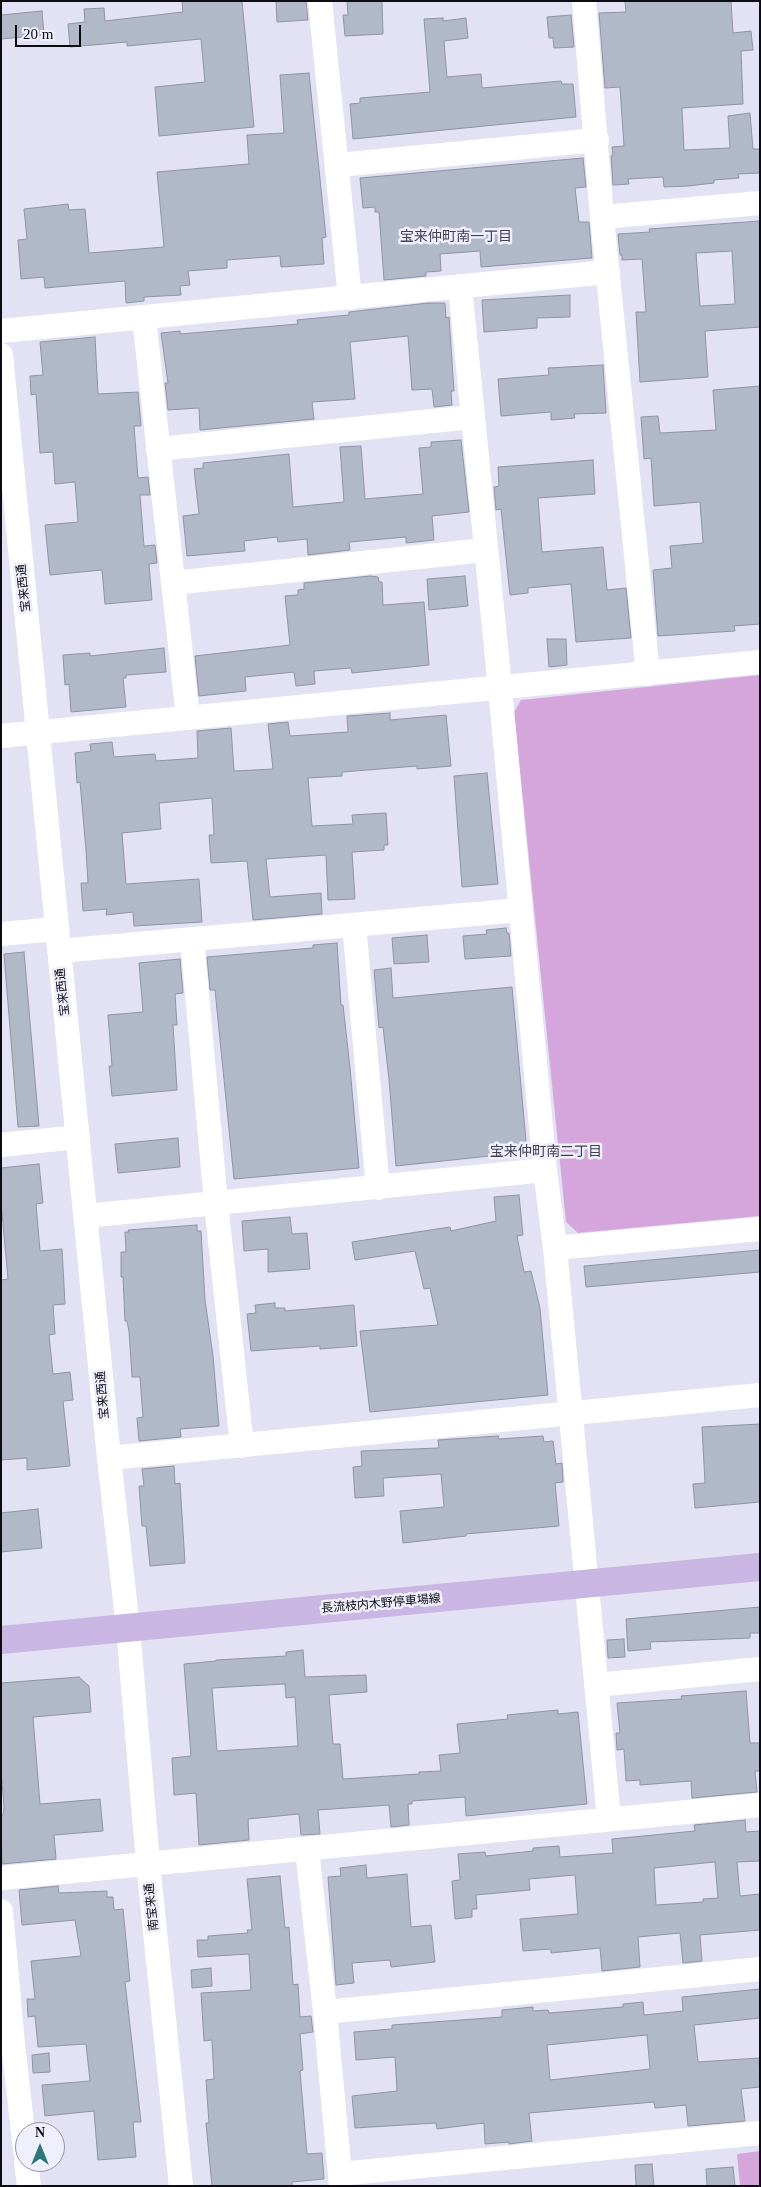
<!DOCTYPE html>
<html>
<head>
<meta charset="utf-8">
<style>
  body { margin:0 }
  #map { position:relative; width:761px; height:2187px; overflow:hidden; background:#e2e2f4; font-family:"Times New Roman",serif }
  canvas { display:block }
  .frame { position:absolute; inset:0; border:2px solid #0b0b11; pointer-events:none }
  .north { position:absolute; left:15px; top:2122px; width:50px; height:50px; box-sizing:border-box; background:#efeffe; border:1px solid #94949f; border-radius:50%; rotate:0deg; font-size:14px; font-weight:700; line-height:20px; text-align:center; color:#0b0b11 }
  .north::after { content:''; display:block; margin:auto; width:18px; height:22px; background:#2e7879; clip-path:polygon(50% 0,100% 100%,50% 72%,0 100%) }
  .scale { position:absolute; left:15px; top:25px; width:66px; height:22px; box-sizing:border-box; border:2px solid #0b0b11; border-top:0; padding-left:6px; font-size:15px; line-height:18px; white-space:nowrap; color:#0b0b11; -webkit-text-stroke:4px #efeffe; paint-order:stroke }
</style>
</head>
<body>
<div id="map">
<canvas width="761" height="2187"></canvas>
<div class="frame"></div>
<div class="north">N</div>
<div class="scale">20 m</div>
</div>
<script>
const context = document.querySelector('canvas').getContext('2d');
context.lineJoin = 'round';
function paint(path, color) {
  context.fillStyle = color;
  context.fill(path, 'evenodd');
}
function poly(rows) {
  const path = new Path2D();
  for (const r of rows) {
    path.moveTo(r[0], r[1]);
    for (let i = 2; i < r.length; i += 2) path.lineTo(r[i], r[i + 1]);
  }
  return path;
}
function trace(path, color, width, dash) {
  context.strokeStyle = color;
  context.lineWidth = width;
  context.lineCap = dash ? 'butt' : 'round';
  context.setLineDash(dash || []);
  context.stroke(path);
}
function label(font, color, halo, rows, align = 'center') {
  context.font = font + ' "Times New Roman","Noto Sans JP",serif';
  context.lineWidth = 5;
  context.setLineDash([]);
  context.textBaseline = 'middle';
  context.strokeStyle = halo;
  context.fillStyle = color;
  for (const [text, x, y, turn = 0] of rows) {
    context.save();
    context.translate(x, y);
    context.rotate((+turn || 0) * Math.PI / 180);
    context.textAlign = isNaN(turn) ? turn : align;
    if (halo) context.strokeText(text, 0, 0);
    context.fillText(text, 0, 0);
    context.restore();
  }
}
paint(poly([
  [760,675,760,1216,578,1233,566,1222,514,712,521,700],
  [760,2151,760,2186,740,2186,737,2154]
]), '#d5a6db');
const building = poly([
  [182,1,242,1,254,127,159,136,155,87,205,82,201,39,127,46,127,42,70,47,68,24,85,22,84,9,104,8,105,21,183,12,182,1],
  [276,1,306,1,308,20,277,22,276,1],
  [347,1,382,1,383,34,345,36,343,15,348,15,347,1],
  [625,1,731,1,733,33,751,31,753,50,741,51,743,104,682,108,684,150,730,148,728,116,750,113,753,149,760,149,760,173,738,174,739,178,714,180,714,183,688,186,664,187,663,177,628,179,629,184,613,185,611,156,613,155,612,147,624,146,620,87,605,88,599,13,626,12,625,1],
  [42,11,44,35,1,39,1,15,42,11],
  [571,15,574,47,554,48,553,38,549,38,547,17,571,15],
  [443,18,443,21,466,18,468,38,444,41,447,77,481,74,482,88,561,81,562,84,573,84,576,117,353,139,350,104,360,103,360,98,430,92,424,19,443,18],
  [309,73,326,237,322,238,324,264,281,267,280,256,227,260,227,268,188,271,190,285,180,286,181,295,144,297,144,301,126,303,125,281,45,288,44,277,21,279,18,240,27,239,24,209,68,204,69,210,85,209,89,253,164,247,157,172,249,164,247,135,284,133,280,75,309,73],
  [583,158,586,187,575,188,579,222,589,222,592,258,481,267,480,251,440,254,441,271,426,272,426,276,384,280,379,212,375,212,375,207,363,208,360,178,583,158],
  [760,221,760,327,705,331,708,377,640,382,636,312,646,312,642,259,622,260,622,255,620,255,618,234,650,232,649,229,760,221],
  [732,251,735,304,700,306,696,253,732,251],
  [570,295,570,317,537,318,537,328,484,332,482,300,570,295],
  [428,303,445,303,446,318,449,317,454,391,451,391,452,405,434,407,432,389,412,390,408,336,350,342,355,399,312,402,314,419,200,430,199,408,168,410,165,383,168,383,161,333,180,331,180,334,298,324,297,320,349,315,349,312,428,303],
  [95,337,98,394,138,392,141,426,134,426,138,478,148,477,150,495,140,495,144,546,155,545,157,563,149,564,152,600,105,604,102,570,50,575,45,525,78,522,75,482,55,484,53,452,40,453,36,394,31,395,30,376,43,375,40,342,95,337],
  [603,365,606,413,574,414,575,418,551,420,551,412,501,416,498,379,549,375,548,368,603,365],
  [760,386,760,624,734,626,735,631,658,636,653,570,672,568,670,546,703,543,700,502,654,506,651,458,644,459,641,417,658,416,660,433,716,430,713,390,760,386],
  [461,440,469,512,432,516,434,540,406,543,406,537,349,542,350,550,308,555,307,539,278,542,277,537,244,541,245,551,187,556,183,516,199,514,194,469,203,468,203,463,289,454,293,507,344,502,340,447,361,446,365,499,423,494,419,448,431,447,431,442,461,440],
  [593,460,595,494,538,498,542,552,603,547,607,590,626,588,631,638,576,642,571,584,528,588,528,593,510,595,501,509,496,510,494,487,499,486,498,467,593,460],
  [370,576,378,577,379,582,382,582,383,605,424,602,429,665,352,673,351,668,314,671,315,684,296,686,294,672,245,677,246,691,199,696,195,656,290,645,285,596,298,595,298,590,304,589,304,583,370,576],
  [465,576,468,606,429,610,427,579,465,576],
  [547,639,566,639,567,665,549,667,547,639],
  [164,648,166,672,126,675,126,678,123,678,126,707,71,712,69,684,65,685,63,655,90,653,90,656,164,648],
  [390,713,390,720,446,715,451,766,417,769,417,766,342,772,342,776,308,778,312,826,353,824,352,815,386,813,388,845,384,845,384,850,352,852,355,899,328,900,326,855,266,859,270,897,321,893,322,914,253,920,247,861,211,863,209,835,214,835,212,798,159,803,161,829,122,833,126,884,199,879,202,922,134,926,133,912,106,915,107,909,83,911,81,883,88,883,86,850,80,782,77,783,75,753,91,751,90,744,112,742,114,757,155,754,156,761,198,758,197,731,231,728,234,771,273,769,268,724,288,722,290,736,348,732,347,716,390,713],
  [487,773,498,884,462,887,454,776,487,773],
  [506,928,507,933,509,933,511,956,465,959,463,936,487,934,486,930,506,928],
  [427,935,429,962,394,964,392,938,427,935],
  [337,943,341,1005,343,1005,350,1068,359,1168,234,1179,215,990,210,990,207,957,313,948,313,945,337,943],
  [24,952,39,1126,18,1127,4,954,24,952],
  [180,959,183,993,175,994,177,1025,173,1025,177,1090,112,1096,109,1066,112,1066,108,1015,143,1012,139,963,180,959],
  [391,968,393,998,512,987,527,1152,396,1166,389,1079,383,1027,379,1028,374,970,391,968],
  [178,1138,180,1167,118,1173,115,1144,178,1138],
  [39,1164,43,1203,36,1204,40,1251,62,1249,65,1304,53,1305,55,1334,49,1335,53,1374,70,1372,73,1400,63,1401,70,1466,27,1470,27,1458,1,1460,1,1280,8,1279,1,1202,1,1168,39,1164],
  [519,1195,523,1235,517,1236,524,1272,531,1271,540,1308,548,1395,370,1412,360,1331,438,1325,430,1288,424,1289,415,1251,355,1260,352,1242,450,1227,451,1231,496,1221,494,1197,519,1195],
  [290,1217,292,1234,307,1233,310,1269,268,1272,268,1249,244,1251,242,1221,290,1217],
  [197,1225,197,1231,201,1231,205,1300,213,1356,219,1426,180,1429,181,1437,139,1441,137,1418,143,1417,140,1377,132,1377,129,1331,127,1321,125,1321,123,1277,121,1277,121,1252,126,1252,125,1232,129,1232,128,1230,197,1225],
  [760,1250,760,1272,586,1287,584,1266,760,1250],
  [275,1303,275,1308,285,1308,285,1311,354,1305,357,1346,320,1349,320,1346,251,1351,247,1314,256,1313,255,1305,275,1303],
  [760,1424,760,1502,695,1508,693,1484,705,1483,702,1427,760,1424],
  [498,1436,499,1439,543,1436,544,1442,553,1441,556,1464,562,1463,563,1482,555,1483,559,1526,466,1534,466,1536,403,1543,400,1511,444,1507,441,1474,383,1478,384,1496,355,1498,353,1467,362,1466,361,1451,439,1448,438,1440,498,1436],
  [174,1466,175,1484,180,1483,185,1563,150,1566,146,1526,142,1526,139,1486,144,1486,142,1469,174,1466],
  [38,1509,42,1548,1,1552,1,1513,38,1509],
  [760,1607,760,1633,750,1633,750,1638,650,1642,651,1649,628,1651,626,1619,760,1607],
  [624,1639,625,1657,608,1658,607,1640,624,1639],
  [303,1650,305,1677,366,1675,367,1692,329,1695,333,1744,340,1744,343,1779,419,1774,419,1772,441,1771,439,1755,460,1753,457,1724,508,1719,507,1715,558,1710,558,1714,578,1712,587,1804,466,1816,465,1797,412,1801,412,1804,408,1804,409,1825,391,1827,389,1805,318,1810,320,1834,301,1835,299,1814,248,1819,249,1840,199,1845,196,1793,174,1795,172,1758,191,1756,184,1664,216,1661,216,1660,286,1656,286,1652,303,1650],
  [285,1684,286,1698,295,1697,298,1746,217,1751,212,1688,285,1684],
  [79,1677,89,1686,91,1712,33,1717,40,1804,100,1799,103,1831,54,1835,56,1859,2,1864,1,1816,3,1815,4,1807,1,1770,1,1683,79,1677],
  [746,1691,750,1743,760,1743,760,1771,755,1771,757,1792,692,1798,691,1781,640,1785,640,1780,626,1781,624,1749,617,1750,616,1733,620,1733,617,1703,682,1699,681,1696,746,1691],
  [745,1820,746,1832,760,1831,760,1861,737,1862,740,1896,760,1894,760,1930,700,1935,702,1961,683,1963,680,1933,638,1937,640,1967,602,1971,600,1948,551,1953,551,1949,523,1951,520,1919,578,1914,575,1875,529,1879,530,1890,476,1895,477,1909,472,1909,472,1917,455,1919,452,1881,460,1880,458,1854,485,1852,486,1856,533,1851,533,1848,559,1846,560,1857,613,1853,612,1839,695,1831,694,1825,745,1820],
  [715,1862,718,1898,703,1899,703,1902,656,1905,654,1868,715,1862],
  [366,1865,367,1878,407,1874,411,1927,431,1925,435,1962,391,1967,390,1960,352,1963,354,1983,336,1985,328,1877,341,1876,340,1868,366,1865],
  [280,1876,285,1928,289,1927,293,1985,298,1984,300,2017,311,2016,313,2032,300,2034,303,2070,300,2071,307,2154,322,2153,324,2179,292,2182,292,2186,212,2186,206,2123,209,2123,206,2080,214,2079,212,2040,204,2041,201,1993,251,1990,249,1954,198,1957,197,1940,208,1940,208,1936,248,1933,247,1930,252,1930,247,1879,280,1876],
  [58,1886,59,1893,107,1891,107,1897,113,1897,114,1910,123,1909,130,1981,125,1982,141,2122,133,2122,136,2157,98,2160,94,2111,45,2116,42,2085,90,2081,86,2044,38,2047,35,2016,28,2017,27,1999,35,1999,31,1961,81,1956,75,1920,22,1925,19,1890,58,1886],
  [211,1968,212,1986,192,1988,191,1970,211,1968],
  [760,1989,760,2018,694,2025,698,2062,759,2058,760,2087,741,2089,745,2121,688,2126,686,2105,655,2108,654,2102,529,2113,532,2141,509,2144,509,2142,485,2144,484,2123,437,2129,436,2123,355,2128,352,2096,397,2091,395,2057,356,2060,354,2032,392,2029,392,2025,502,2017,502,2010,533,2007,533,2011,548,2010,549,2013,623,2007,623,2004,643,2002,644,2015,683,2011,682,1997,760,1989],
  [647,2035,650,2069,550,2080,547,2045,647,2035],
  [49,2053,50,2072,33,2073,32,2055,49,2053],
  [652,2164,654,2186,636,2186,635,2165,652,2164],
  [733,2167,735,2186,707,2186,706,2169,733,2167]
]);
paint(building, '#b1b8c8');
trace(building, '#8e94a4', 1);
trace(poly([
  [320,1,350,298],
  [584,1,602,217,648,674],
  [338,165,597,140],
  [602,217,760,203],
  [460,286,500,688,545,1170,555,1248,609,1819],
  [144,318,188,718],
  [1,331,608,272],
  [1,355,109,1458,128,1628,148,1863,181,2186],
  [158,449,472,417],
  [173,583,485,550],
  [1,736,760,662],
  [354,925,378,1188],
  [1,934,56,929],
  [192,939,216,1203,242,1446],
  [59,951,520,910],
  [1,1145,78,1137],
  [86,1216,545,1170],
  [555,1248,760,1229],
  [109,1458,760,1395],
  [596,1685,760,1669],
  [307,1850,325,2012,341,2186],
  [1,1878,760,1805],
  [1,1911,13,2044,25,2150],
  [325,2012,760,1969],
  [26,2162,29,2186],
  [340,2174,760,2133]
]), '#fff', 24);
trace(poly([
  [1,1640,760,1567]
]), '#cab6e2', 28);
label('12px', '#0b0b11', '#efeffe', [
  ["宝来西通",24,588,-96],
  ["宝来西通",63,992,-96],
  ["宝来西通",103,1395,-95],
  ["長流枝内木野停車場線",381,1604,-5],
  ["南宝来通",152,1907,-96]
]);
label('14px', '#41414f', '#efeffe', [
  ["宝来仲町南一丁目",456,237],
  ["宝来仲町南二丁目",546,1152]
]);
</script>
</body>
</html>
